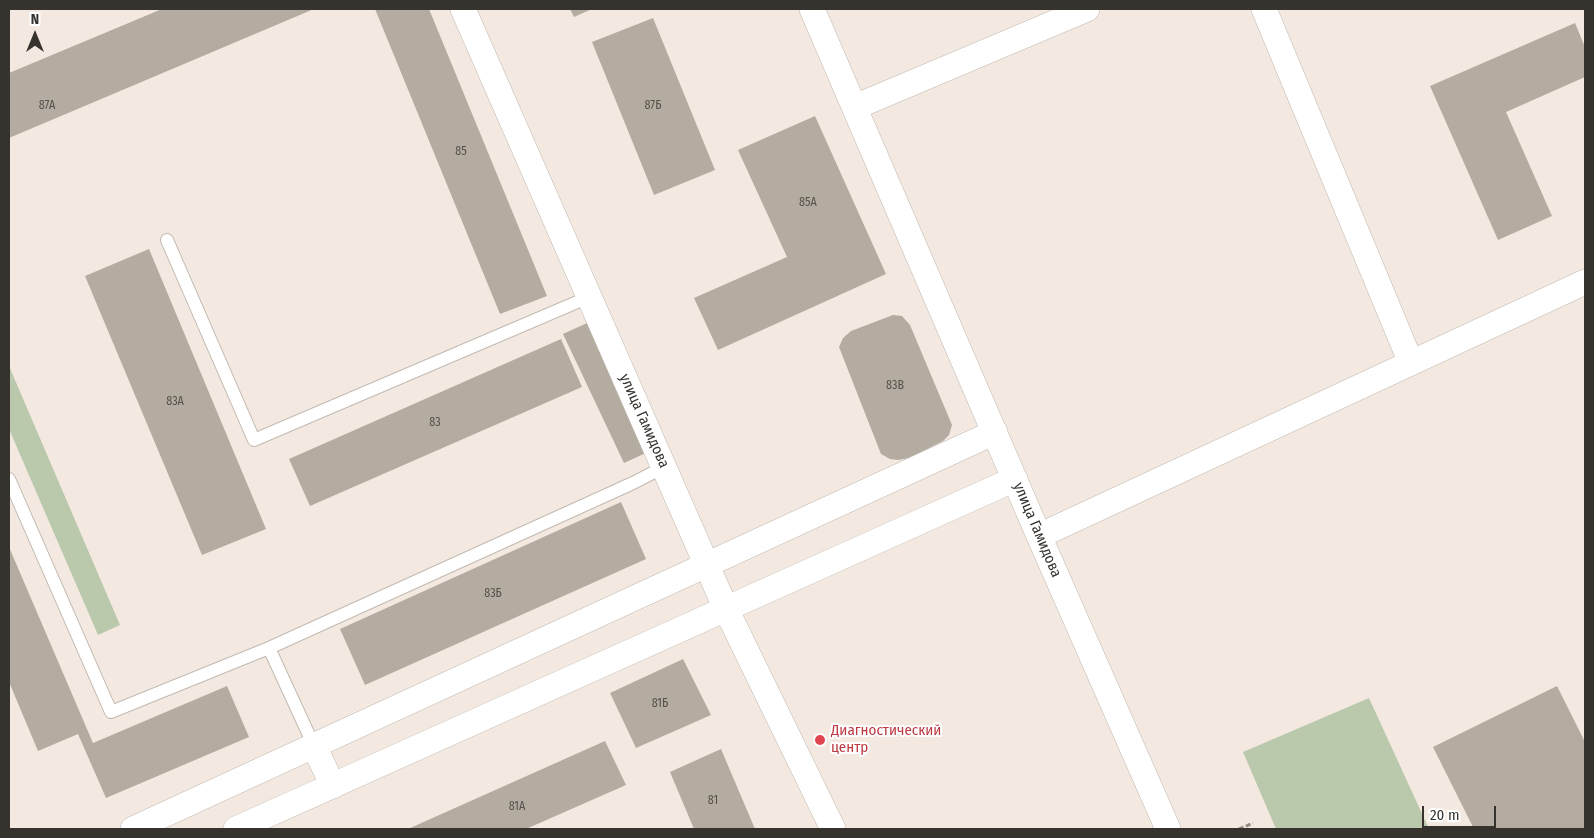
<!DOCTYPE html>
<html>
<head>
<meta charset="utf-8">
<style>
  body { margin:0 }
  #map { position:relative; width:1594px; height:838px; overflow:hidden; background:#f3e9e0; font-family:"Fira Sans Condensed",sans-serif }
  canvas { display:block }
  .frame { position:absolute; inset:0; border:10px solid #36332f; pointer-events:none }
  .north { position:absolute; left:10px; top:10px; width:50px; height:50px; -webkit-text-stroke:4px #fff; paint-order:stroke; rotate:0deg; font-size:14px; font-weight:700; line-height:20px; text-align:center; color:#36332f }
  .north::after { content:''; display:block; margin:auto; width:18px; height:22px; background:#36332f; clip-path:polygon(50% 0,100% 100%,50% 72%,0 100%) }
  .scale { position:absolute; left:1422px; top:806px; width:74px; height:22px; box-sizing:border-box; border:2px solid #36332f; border-top:0; padding-left:6px; font-size:15px; line-height:18px; white-space:nowrap; color:#36332f; -webkit-text-stroke:4px #fff; paint-order:stroke }
</style>
</head>
<body>
<div id="map">
<canvas width="1594" height="838"></canvas>
<div class="frame"></div>
<div class="north">N</div>
<div class="scale">20 m</div>
</div>
<script>
const context = document.querySelector('canvas').getContext('2d');
context.lineJoin = 'round';
function paint(path, color) {
  context.fillStyle = color;
  context.fill(path, 'evenodd');
}
function poly(rows) {
  const path = new Path2D();
  for (const r of rows) {
    path.moveTo(r[0], r[1]);
    for (let i = 2; i < r.length; i += 2) path.lineTo(r[i], r[i + 1]);
  }
  return path;
}
function trace(path, color, width, dash) {
  context.strokeStyle = color;
  context.lineWidth = width;
  context.lineCap = dash ? 'butt' : 'round';
  context.setLineDash(dash || []);
  context.stroke(path);
}
function label(font, color, halo, rows, align = 'center') {
  context.font = font + ' "Fira Sans Condensed",sans-serif';
  context.lineWidth = 4;
  context.setLineDash([]);
  context.textBaseline = 'middle';
  context.strokeStyle = halo;
  context.fillStyle = color;
  for (const [text, x, y, turn = 0] of rows) {
    context.save();
    context.translate(x, y);
    context.rotate((+turn || 0) * Math.PI / 180);
    context.textAlign = isNaN(turn) ? turn : align;
    if (halo) context.strokeText(text, 0, 0);
    context.fillText(text, 0, 0);
    context.restore();
  }
}
paint(poly([
  [9,366,120,625,98,635,9,429],
  [1369,698,1429,829,1276,829,1243,752]
]), '#bac8ac');
paint(poly([
  [162,9,314,9,9,138,9,73],
  [375,9,429,9,547,296,500,314],
  [570,9,592,9,574,17],
  [653,18,715,170,654,195,592,42],
  [1575,23,1585,47,1585,77,1506,112,1552,216,1498,240,1430,86],
  [815,116,886,274,718,350,694,298,787,257,738,150],
  [149,249,266,529,202,555,85,276],
  [893,315,902,316,910,325,952,425,949,435,943,441,910,458,898,460,890,459,881,454,839,347,843,338,851,331],
  [587,323,648,452,624,463,563,334],
  [561,339,582,387,310,506,289,459],
  [621,502,646,559,365,685,340,629],
  [9,547,93,743,227,686,249,737,106,798,78,734,38,751,9,682],
  [683,659,711,715,636,748,610,693],
  [1557,686,1585,742,1585,829,1474,829,1433,747],
  [605,741,626,785,526,829,408,829],
  [721,749,755,829,694,829,670,772]
]), '#b4aba1');
const service = poly([
  [167,240,254,440,589,297],
  [9,479,111,712,269,648,314,746],
  [269,648,633,483,664,467]
]);
const minor = poly([
  [463,9,726,609,833,829],
  [812,9,1039,536,1168,829],
  [1264,9,1411,363],
  [855,107,1087,9],
  [1039,536,1585,282],
  [314,746,333,786],
  [133,829,995,432],
  [236,829,1015,479]
]);
trace(service, '#c2b9b0', 14);
trace(minor, '#c2b9b0', 26);
trace(poly([
  [1239,829,1253,823]
]), '#928c85', 3, [5, 2.5]);
trace(service, '#fff', 12);
trace(minor, '#fff', 25);
for (const [x, y, r, color] of [
  [820,740,6,"#e0444e"]
]) {
  const dot = new Path2D();
  dot.arc(x, y, r, 0, 2 * Math.PI);
  context.fillStyle = color;
  context.fill(dot);
  trace(dot, '#fff', 2);
}
label('12px', '#56514c', null, [
  ["87А",47,106],
  ["87Б",653,106],
  ["85",461,152],
  ["85А",808,203],
  ["83В",895,386],
  ["83А",175,402],
  ["83",435,423],
  ["83Б",493,594],
  ["81Б",660,704],
  ["81",713,801],
  ["81А",517,807]
]);
label('15px', '#36332f', '#fff', [
  ["улица Гамидова",644,421,66],
  ["улица Гамидова",1037,530,67]
]);
label('15px', '#be3a42', '#fff', [
  ["Диагностический",831,731],
  ["центр",831,748]
], 'left');
</script>
</body>
</html>
